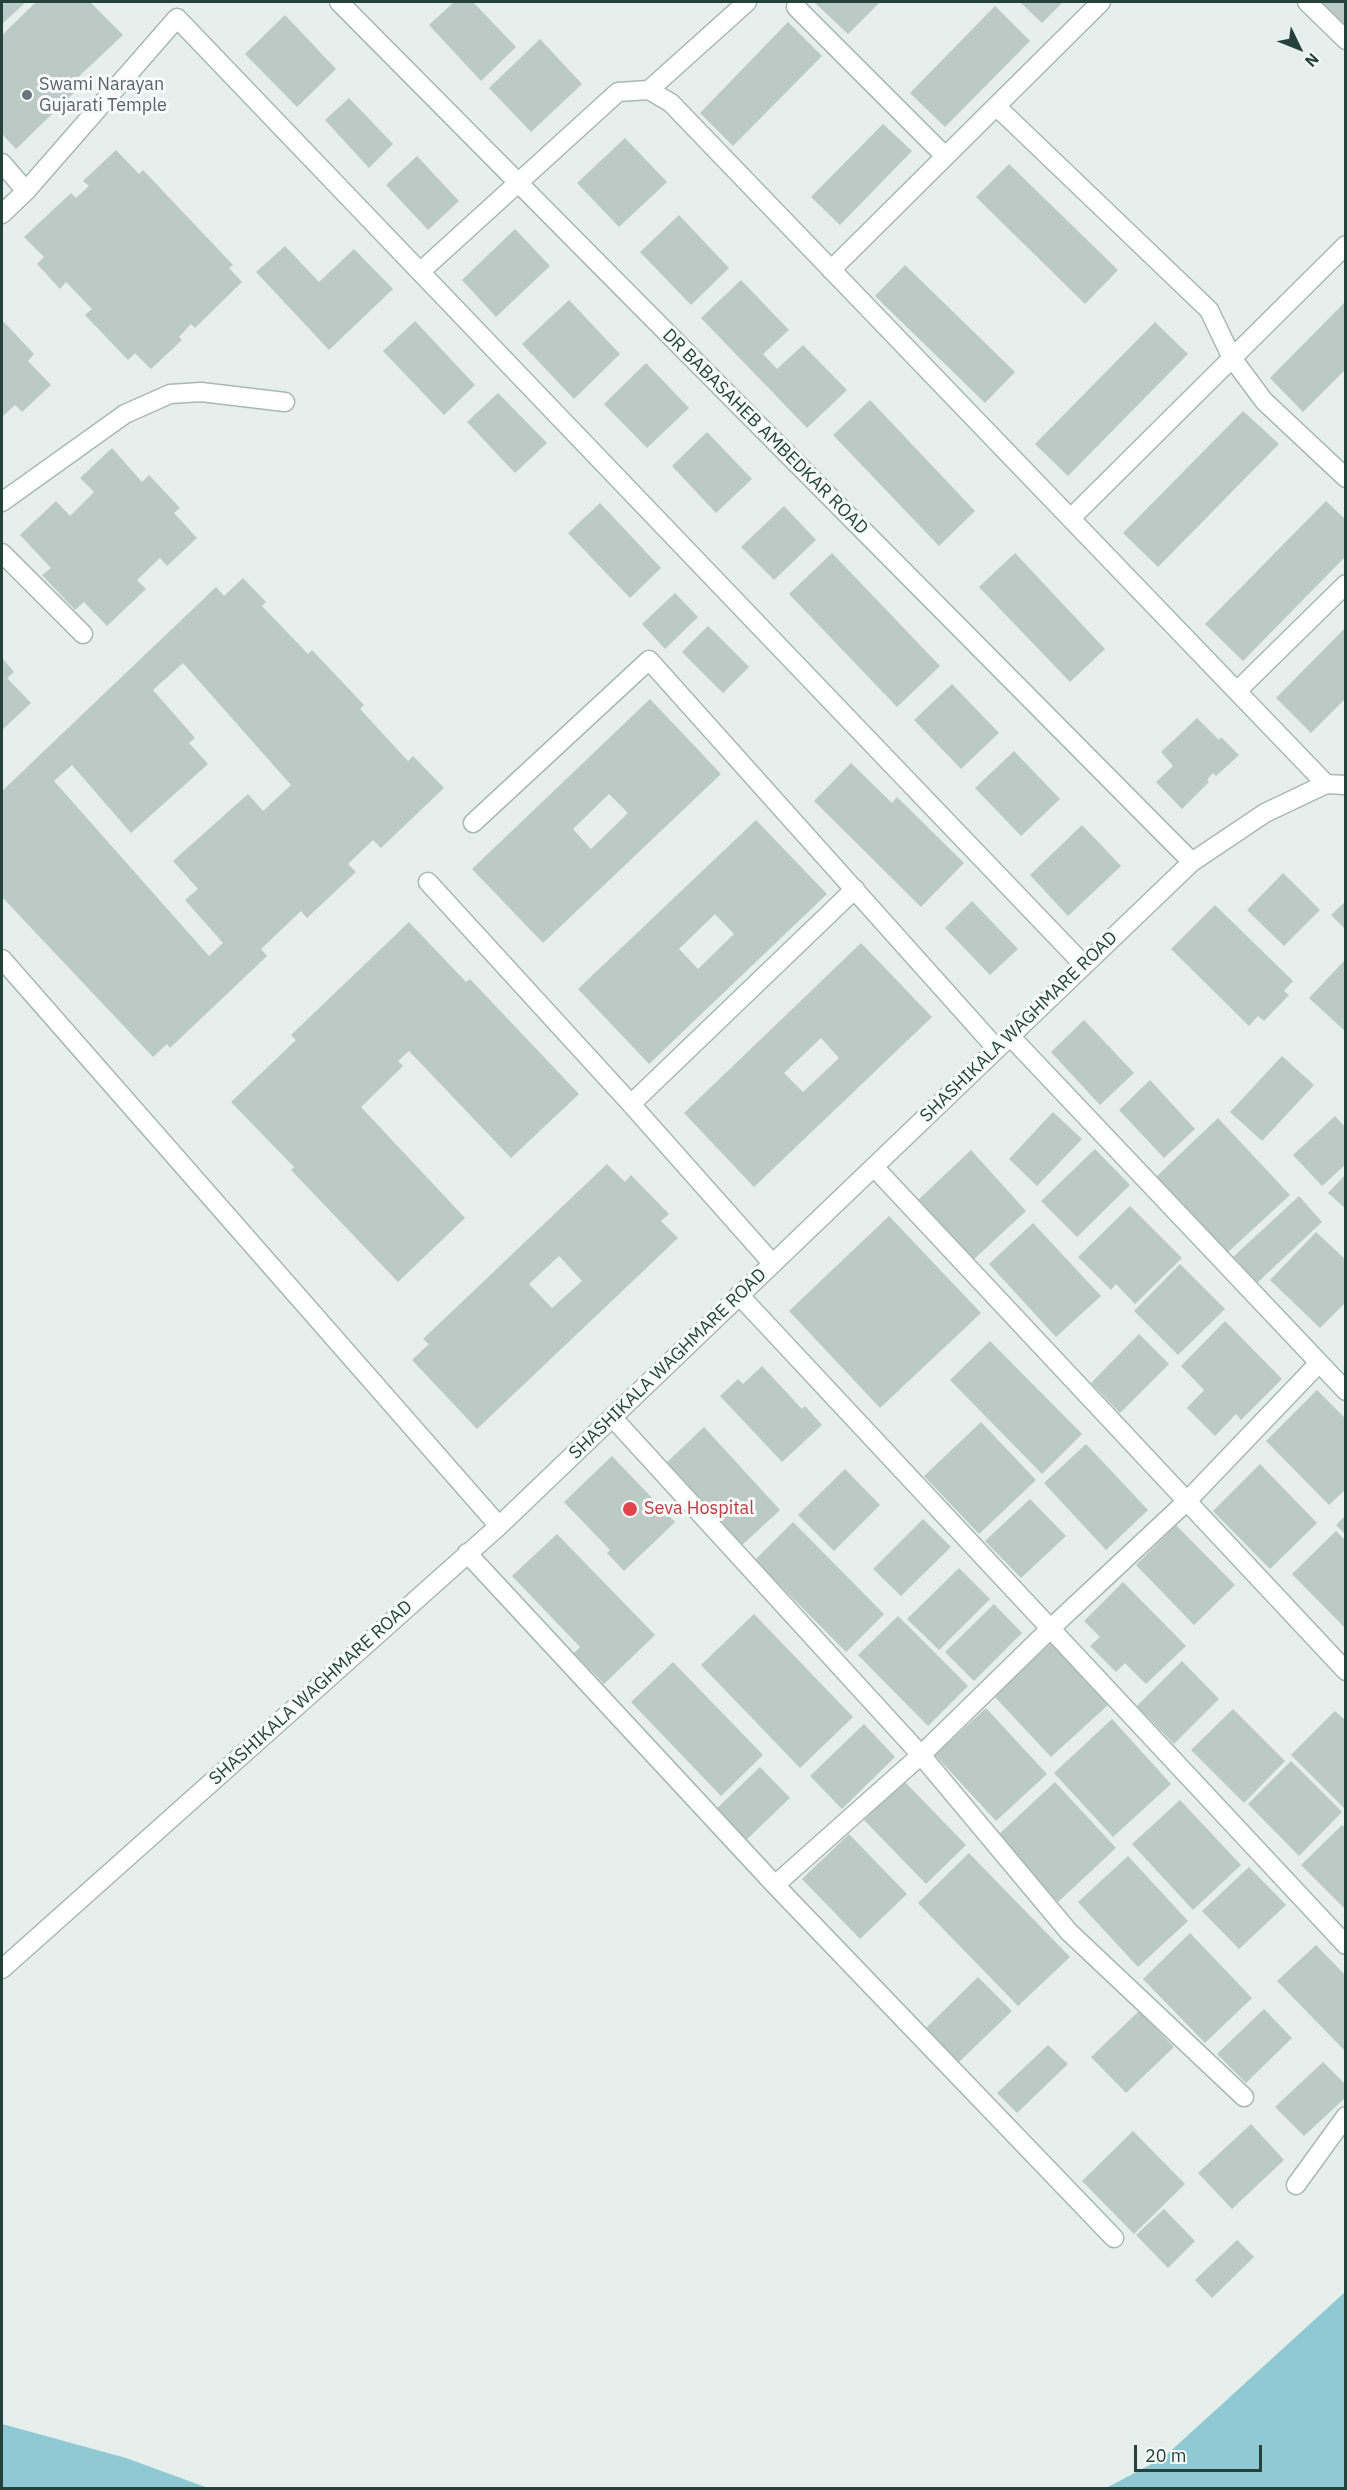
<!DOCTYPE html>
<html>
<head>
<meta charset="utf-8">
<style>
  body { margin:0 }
  #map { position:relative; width:1347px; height:2490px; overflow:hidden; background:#e6efeb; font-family:"IBM Plex Sans",sans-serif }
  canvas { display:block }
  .frame { position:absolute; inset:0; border:3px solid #24423a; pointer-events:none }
  .north { position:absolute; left:1269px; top:18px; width:60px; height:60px; -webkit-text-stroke:4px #f7fbf9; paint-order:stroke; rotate:133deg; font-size:16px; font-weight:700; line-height:24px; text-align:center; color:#24423a }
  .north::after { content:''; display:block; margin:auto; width:21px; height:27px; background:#24423a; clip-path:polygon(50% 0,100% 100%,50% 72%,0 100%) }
  .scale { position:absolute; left:1134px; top:2445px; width:128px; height:27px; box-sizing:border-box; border:3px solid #24423a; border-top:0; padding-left:8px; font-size:18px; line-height:21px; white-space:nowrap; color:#24423a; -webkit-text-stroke:4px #f7fbf9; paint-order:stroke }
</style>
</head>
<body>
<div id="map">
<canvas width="1347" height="2490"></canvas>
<div class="frame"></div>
<div class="north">N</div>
<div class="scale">20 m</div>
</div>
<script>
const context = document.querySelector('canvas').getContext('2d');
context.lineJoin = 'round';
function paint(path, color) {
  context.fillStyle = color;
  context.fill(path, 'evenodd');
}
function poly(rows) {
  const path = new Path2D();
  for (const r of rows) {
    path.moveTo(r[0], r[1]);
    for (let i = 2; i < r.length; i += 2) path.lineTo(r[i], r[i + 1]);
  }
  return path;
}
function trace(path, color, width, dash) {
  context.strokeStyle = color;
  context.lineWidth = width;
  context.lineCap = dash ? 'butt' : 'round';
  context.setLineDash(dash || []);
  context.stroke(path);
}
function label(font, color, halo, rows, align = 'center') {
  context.font = font + ' "IBM Plex Sans",sans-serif';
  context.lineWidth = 6;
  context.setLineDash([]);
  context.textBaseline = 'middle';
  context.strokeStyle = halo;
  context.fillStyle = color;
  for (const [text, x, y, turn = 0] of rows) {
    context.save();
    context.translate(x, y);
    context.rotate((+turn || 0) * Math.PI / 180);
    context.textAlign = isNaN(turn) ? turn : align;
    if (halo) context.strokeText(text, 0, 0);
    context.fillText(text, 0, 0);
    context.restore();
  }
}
paint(poly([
  [1345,2292,1345,2488,1106,2488,1163,2458],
  [2,2424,126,2458,208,2488,2,2488]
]), '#8ec9d4');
paint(poly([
  [2,2,26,2,2,24],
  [36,2,90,2,123,35,74,81,81,86,16,149,2,134,2,35],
  [454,2,473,2,516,47,481,81,429,25],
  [814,2,880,2,848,34],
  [1020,2,1063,2,1042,23],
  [1319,2,1346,2,1346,27],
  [995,6,1030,41,945,127,910,93],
  [285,15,336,69,297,107,245,54],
  [788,22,822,56,733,146,700,113],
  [540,39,582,84,531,132,489,88],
  [349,98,393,144,369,168,325,120],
  [883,124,912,151,840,225,811,197],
  [625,138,667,182,619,227,577,183],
  [116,150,139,174,143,170,233,265,229,268,242,282,195,328,191,324,179,337,182,340,151,369,135,353,128,360,85,315,92,309,66,282,60,289,37,264,44,257,24,237,71,193,76,198,89,186,83,181],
  [417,156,459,201,428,230,386,185],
  [1009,164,1118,270,1085,304,976,197],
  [679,215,729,268,691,305,640,252],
  [515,229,550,266,496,317,462,280],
  [285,246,319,282,354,249,393,289,329,350,256,272],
  [905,265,1015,372,985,403,875,296],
  [741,280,789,330,763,354,777,369,803,345,847,390,807,428,701,318],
  [569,300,620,354,574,399,522,344],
  [1346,301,1346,369,1303,412,1270,378],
  [415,321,475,385,444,415,383,351],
  [4,322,34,354,28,361,51,385,22,412,15,405,2,417,2,324],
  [1155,322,1188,354,1068,476,1035,444],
  [646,363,689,408,647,448,604,404],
  [498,393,547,443,515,473,467,422],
  [870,400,975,511,939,546,833,435],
  [1243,411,1279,444,1158,567,1123,533],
  [707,432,752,479,716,513,672,466],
  [112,448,142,482,149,475,180,508,174,513,197,538,167,566,160,558,137,580,146,589,107,626,84,602,75,610,42,575,51,568,20,535,56,501,70,516,94,492,80,478],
  [1326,501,1346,520,1346,556,1243,661,1205,624],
  [600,503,661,568,630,598,568,533],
  [784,506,816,540,774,580,741,547],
  [832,553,940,666,897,707,789,594],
  [1015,553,1105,649,1070,682,979,587],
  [243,578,266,602,262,606,308,654,312,650,364,705,360,709,408,761,413,756,444,788,381,848,373,840,348,864,356,872,307,918,301,911,261,949,267,956,170,1048,167,1044,153,1057,2,897,2,791,216,587,224,596],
  [183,663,291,785,263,811,248,794,173,861,198,889,185,900,223,943,209,956,54,781,72,765,131,833,208,764,189,743,195,738,153,690],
  [675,593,698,617,665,649,642,624],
  [708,626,749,667,723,693,682,652],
  [1346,627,1346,698,1311,733,1276,698],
  [2,658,14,672,7,678,31,703,2,730],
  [952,684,999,733,961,769,914,720],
  [650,699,721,774,543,943,472,869],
  [609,794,628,813,591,849,573,829],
  [1197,718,1219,740,1221,737,1239,755,1216,776,1213,773,1207,780,1209,782,1182,809,1156,782,1173,766,1161,752],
  [1014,751,1060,799,1021,836,975,788],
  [851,763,892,803,897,797,964,863,921,907,814,801],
  [756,820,827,894,649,1064,578,989],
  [715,914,734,934,698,969,679,949],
  [1082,825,1121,866,1068,916,1030,875],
  [1283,873,1320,910,1284,946,1247,910],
  [972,901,1018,949,990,975,945,928],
  [1346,901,1346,930,1331,915],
  [1215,905,1293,981,1284,991,1289,995,1264,1021,1258,1016,1249,1026,1171,949],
  [409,922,466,982,470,979,579,1094,511,1158,409,1051,398,1061,403,1066,361,1107,465,1218,398,1282,291,1170,294,1167,231,1102,296,1040,291,1035],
  [861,943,932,1017,754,1187,684,1113],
  [821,1038,839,1058,803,1092,784,1073],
  [1344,961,1346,963,1346,1032,1309,998],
  [1084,1020,1134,1073,1100,1105,1051,1052],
  [1282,1056,1314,1085,1262,1141,1230,1112],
  [1150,1080,1195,1129,1164,1158,1119,1110],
  [1053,1112,1082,1139,1037,1186,1009,1159],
  [1335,1116,1346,1128,1346,1164,1322,1186,1293,1155],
  [1218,1118,1290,1195,1227,1253,1156,1177],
  [1095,1149,1130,1185,1077,1237,1041,1201],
  [971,1150,1026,1211,972,1261,917,1201],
  [607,1164,625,1182,631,1175,669,1214,661,1221,678,1238,477,1429,412,1360,429,1344,423,1339],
  [559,1256,582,1281,552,1308,529,1284],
  [1346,1174,1346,1209,1328,1193],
  [1299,1196,1322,1222,1257,1283,1233,1257],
  [1130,1206,1182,1258,1135,1304,1116,1284,1111,1290,1078,1257],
  [889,1216,981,1313,880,1408,789,1311],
  [1033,1223,1101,1296,1056,1337,989,1264],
  [1316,1232,1346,1260,1346,1302,1320,1328,1270,1280],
  [1180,1264,1225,1309,1178,1355,1134,1311],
  [1225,1321,1282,1379,1241,1420,1236,1414,1215,1436,1187,1408,1204,1390,1181,1366],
  [1139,1334,1169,1364,1120,1413,1091,1383],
  [990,1341,1082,1434,1042,1474,950,1380],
  [762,1366,802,1409,805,1406,822,1425,782,1462,720,1396,738,1379,743,1384],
  [1317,1390,1346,1419,1346,1489,1329,1505,1266,1441],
  [981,1422,1036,1480,979,1534,924,1476],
  [704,1427,780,1510,740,1547,664,1465],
  [1086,1444,1148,1510,1106,1550,1044,1483],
  [612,1456,675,1522,624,1571,607,1553,610,1550,564,1502],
  [1260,1464,1317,1523,1270,1569,1213,1511],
  [845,1469,880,1505,834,1551,798,1515],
  [1030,1499,1066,1536,1021,1578,985,1541],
  [1346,1515,1346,1535,1336,1525],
  [923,1519,951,1547,901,1596,873,1569],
  [793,1522,884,1614,846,1652,755,1560],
  [1176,1525,1235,1585,1194,1625,1136,1565],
  [1336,1531,1346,1541,1346,1629,1292,1574],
  [557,1534,655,1635,604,1684,574,1653,580,1647,512,1576],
  [959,1568,990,1599,939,1650,907,1619],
  [1123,1582,1186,1646,1146,1684,1125,1663,1116,1672,1090,1646,1100,1637,1084,1621],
  [994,1604,1022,1633,974,1681,945,1652],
  [754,1614,853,1717,800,1768,701,1665],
  [898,1616,968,1686,928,1726,858,1655],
  [1051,1643,1108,1705,1051,1757,994,1696],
  [1182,1661,1219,1699,1174,1744,1137,1706],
  [673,1662,763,1755,721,1796,631,1702],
  [986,1708,1047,1774,996,1821,935,1755],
  [1233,1709,1285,1761,1244,1803,1191,1750],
  [1335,1711,1346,1721,1346,1810,1291,1755],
  [1112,1719,1171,1784,1113,1837,1054,1773],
  [864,1724,895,1757,842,1809,810,1776],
  [1291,1761,1342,1812,1299,1856,1248,1804],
  [760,1767,790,1798,742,1844,712,1813],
  [904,1781,966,1845,926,1884,864,1820],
  [1055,1782,1116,1848,1058,1902,997,1836],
  [1180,1800,1241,1865,1193,1910,1132,1844],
  [1342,1825,1346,1828,1346,1910,1301,1865],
  [849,1834,907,1894,860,1939,802,1879],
  [969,1853,1070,1957,1018,2006,918,1903],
  [1128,1856,1188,1921,1138,1967,1078,1902],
  [1249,1867,1286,1905,1239,1949,1202,1911],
  [1190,1933,1252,1998,1205,2043,1143,1979],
  [1316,1945,1346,1976,1346,2052,1277,1981],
  [978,1977,1012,2011,958,2063,925,2029],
  [1264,2009,1292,2038,1246,2083,1217,2054],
  [1139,2011,1174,2047,1126,2093,1091,2057],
  [1048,2045,1068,2064,1017,2113,997,2093],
  [1323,2062,1346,2085,1346,2097,1304,2136,1275,2107],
  [1251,2124,1284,2160,1232,2209,1198,2173],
  [1133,2131,1185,2184,1134,2234,1082,2181],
  [1164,2209,1195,2241,1168,2268,1136,2235],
  [1237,2240,1254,2257,1212,2298,1195,2280]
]), '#bbcac4');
const minor = poly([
  [339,2,1192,862],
  [1307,2,1346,40],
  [796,7,945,156],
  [649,90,747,2],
  [996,106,1209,310,1232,358,1264,401,1346,478],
  [2,163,26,191],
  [2,214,26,191,177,18,1084,965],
  [831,270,1101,2],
  [420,272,618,92,649,90,671,103,1326,784],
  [2,502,125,414,170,394,201,392,285,402],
  [1071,518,1346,245],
  [2,553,83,634],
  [1237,691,1346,584],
  [473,823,649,660,997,1049],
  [428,882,631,1104,773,1264],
  [2,959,499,1526],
  [1010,1036,1346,1391],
  [631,1104,855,889],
  [874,1167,1346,1671],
  [739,1295,1346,1945],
  [612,1417,921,1755,1069,1932,1244,2097],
  [467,1553,775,1885,1114,2238],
  [775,1885,921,1755,1050,1629,1187,1501,1319,1363],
  [2,1969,499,1526,1192,862,1265,813,1326,784,1346,785],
  [1296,2185,1346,2116]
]);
trace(minor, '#a8b8b2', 21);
trace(minor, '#fff', 18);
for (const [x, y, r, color] of [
  [27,95,6,"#6b7280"],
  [630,1509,8,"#e0444e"]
]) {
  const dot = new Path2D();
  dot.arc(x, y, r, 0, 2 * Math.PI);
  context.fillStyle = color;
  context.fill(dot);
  trace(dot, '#f7fbf9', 2);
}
label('18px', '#5b616d', '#f7fbf9', [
  ["Swami Narayan",39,85],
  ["Gujarati Temple",39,106]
], 'left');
label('18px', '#24423a', '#f7fbf9', [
  ["DR BABASAHEB AMBEDKAR ROAD",765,432,45],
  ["SHASHIKALA WAGHMARE ROAD",1019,1027,-44],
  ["SHASHIKALA WAGHMARE ROAD",668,1364,-44],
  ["SHASHIKALA WAGHMARE ROAD",311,1693,-42]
]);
label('18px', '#be3a42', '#f7fbf9', [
  ["Seva Hospital",644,1509]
], 'left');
</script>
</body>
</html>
